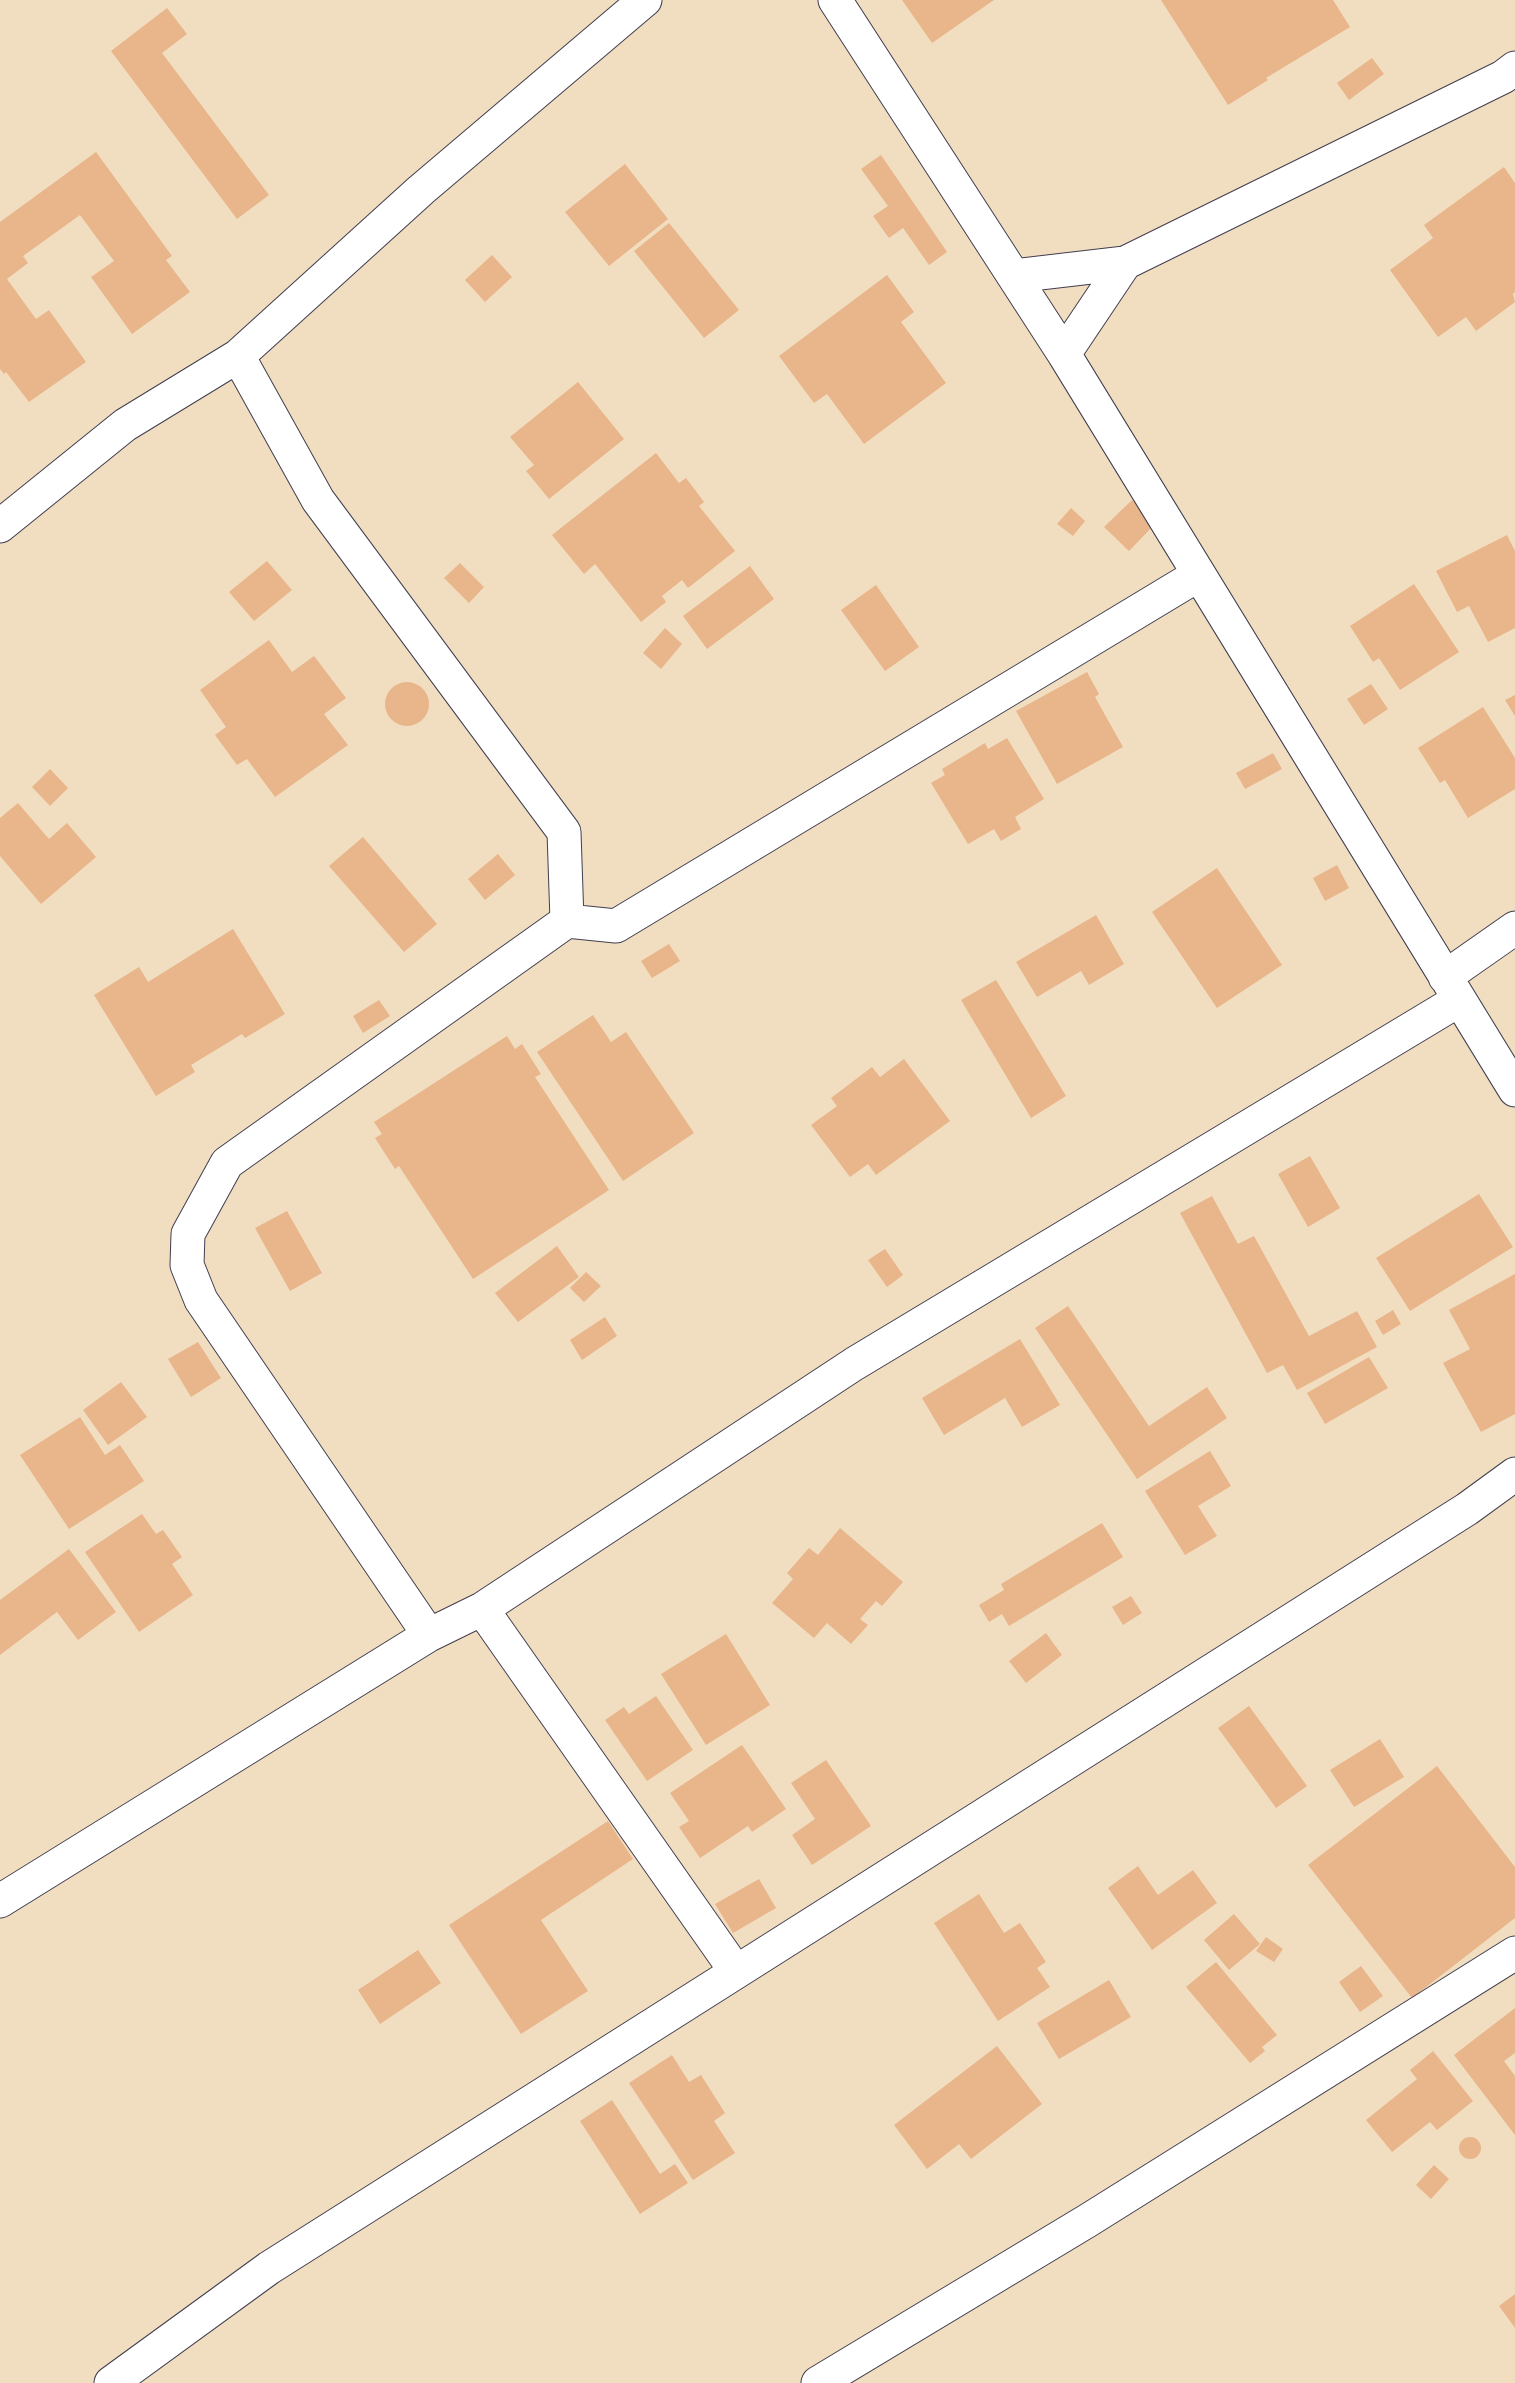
<!DOCTYPE html>
<html>
<head>
<meta charset="utf-8">
<style>
  body { margin:0 }
  canvas { display:block; background:#f1dec0 }
</style>
</head>
<body>
<canvas width="1515" height="2383"></canvas>
<script>
const context = document.querySelector('canvas').getContext('2d');
context.lineJoin = 'round';
function paint(path, color) {
  context.fillStyle = color;
  context.fill(path, 'evenodd');
}
function poly(rows) {
  const path = new Path2D();
  for (const r of rows) {
    if (r.length === 3) {
      path.moveTo(r[0] + r[2], r[1]);
      path.arc(r[0], r[1], r[2], 0, 2 * Math.PI);
      continue;
    }
    path.moveTo(r[0], r[1]);
    for (let i = 2; i < r.length; i += 2) path.lineTo(r[i], r[i + 1]);
  }
  return path;
}
function trace(path, color, width, dash) {
  context.strokeStyle = color;
  context.lineWidth = width;
  context.lineCap = dash ? 'butt' : 'round';
  context.setLineDash(dash || []);
  context.stroke(path);
}
paint(poly([
  [902,0,994,0,932,43],
  [1161,0,1333,0,1350,27,1266,78,1268,80,1228,105],
  [167,8,187,34,162,53,269,195,237,219,111,51],
  [1372,58,1384,74,1349,100,1337,83],
  [96,152,172,256,166,260,190,292,132,334,91,277,114,261,80,215,23,256,28,263,7,279,36,319,49,310,86,362,29,402,6,372,4,374,0,369,0,222],
  [881,155,947,252,929,265,903,228,889,238,873,216,888,206,861,169],
  [625,164,668,219,609,266,565,212],
  [1504,167,1515,183,1515,292,1513,294,1515,302,1476,331,1466,317,1438,337,1390,270,1433,238,1424,225],
  [669,223,739,310,704,338,634,251],
  [492,255,512,277,485,302,465,280],
  [887,275,914,312,901,322,946,383,864,444,827,394,814,403,779,356],
  [578,382,624,439,549,499,526,471,534,465,510,437],
  [656,453,679,483,686,478,704,502,699,506,735,551,688,588,682,580,662,596,666,602,641,622,595,564,584,574,552,535],
  [1132,500,1156,523,1129,551,1104,527],
  [1071,508,1085,521,1073,536,1057,524],
  [1507,535,1515,551,1515,628,1488,642,1469,606,1457,612,1436,571],
  [267,561,292,590,254,621,229,592],
  [460,563,484,587,469,603,444,578],
  [750,566,774,599,707,649,683,616],
  [1414,584,1459,652,1400,690,1379,658,1373,662,1350,626],
  [876,585,919,647,885,671,841,610],
  [665,628,682,644,661,669,643,653],
  [269,640,292,672,314,656,346,698,324,714,348,745,275,797,247,759,237,765,215,735,226,727,200,690],
  [1087,672,1099,694,1095,697,1123,747,1057,784,1016,711],
  [407,704,22],
  [1371,684,1388,709,1364,725,1347,699],
  [1515,695,1515,716,1505,700],
  [1483,707,1515,758,1515,789,1468,818,1445,780,1440,783,1418,748],
  [1007,738,1044,799,1015,817,1021,829,1001,841,994,829,968,844,931,783,945,775,942,769,985,743,988,749],
  [1273,753,1282,769,1245,789,1236,773],
  [50,769,68,788,50,806,32,787],
  [18,803,49,839,67,823,96,857,41,904,0,856,0,818],
  [363,837,437,924,404,952,329,866],
  [498,854,515,875,485,900,468,879],
  [1337,865,1349,888,1325,901,1313,878],
  [1217,868,1282,965,1217,1008,1152,912],
  [1096,915,1124,964,1089,985,1081,971,1037,997,1016,962],
  [233,929,285,1014,245,1038,242,1034,191,1065,195,1072,156,1096,94,995,139,967,148,982],
  [669,944,680,961,652,978,641,961],
  [996,980,1066,1096,1031,1118,961,1000],
  [379,1000,390,1016,363,1033,353,1016],
  [593,1015,611,1042,626,1032,694,1133,623,1181,537,1052],
  [507,1036,515,1049,522,1044,541,1074,535,1077,609,1190,473,1279,399,1166,395,1169,375,1138,382,1134,374,1122],
  [904,1059,950,1121,876,1175,868,1164,850,1177,811,1125,837,1106,831,1098,872,1067,880,1077],
  [1310,1156,1340,1208,1308,1227,1278,1174],
  [1479,1194,1513,1247,1410,1311,1376,1258],
  [1212,1196,1238,1244,1254,1236,1309,1336,1357,1311,1377,1347,1297,1390,1283,1365,1267,1373,1180,1213],
  [287,1211,322,1273,290,1291,255,1228],
  [557,1246,579,1277,518,1322,495,1293],
  [885,1249,903,1275,887,1287,868,1260],
  [586,1272,601,1286,584,1302,570,1288],
  [1515,1274,1515,1414,1481,1432,1443,1363,1470,1349,1449,1310],
  [1068,1306,1149,1426,1207,1387,1227,1418,1137,1479,1035,1328],
  [1393,1310,1401,1324,1383,1335,1375,1321],
  [605,1317,617,1336,582,1360,570,1340],
  [1020,1339,1060,1405,1022,1427,1005,1398,944,1435,922,1398],
  [198,1342,221,1378,191,1397,168,1359],
  [1369,1357,1388,1388,1325,1424,1307,1393],
  [121,1382,147,1417,108,1445,83,1410],
  [80,1417,105,1455,120,1445,144,1481,69,1529,20,1455],
  [1210,1451,1231,1486,1198,1506,1217,1536,1185,1555,1145,1491],
  [142,1514,156,1534,163,1530,182,1557,172,1564,193,1595,139,1632,85,1552],
  [1102,1523,1123,1557,1009,1626,1002,1614,989,1622,979,1605,1004,1590,1001,1584],
  [840,1528,903,1582,882,1606,876,1601,860,1619,868,1625,851,1644,827,1623,814,1638,772,1603,793,1579,787,1573,809,1548,818,1555],
  [69,1549,116,1612,78,1640,57,1612,0,1655,0,1600],
  [1131,1596,1142,1613,1123,1625,1112,1607],
  [1046,1633,1062,1655,1026,1683,1009,1661],
  [726,1634,770,1705,706,1745,661,1674],
  [656,1696,693,1750,647,1781,605,1720,624,1707,629,1714],
  [1249,1706,1307,1786,1276,1808,1218,1728],
  [1380,1739,1404,1777,1354,1807,1330,1770],
  [742,1745,786,1809,752,1832,748,1826,700,1858,679,1827,689,1821,670,1793],
  [826,1760,871,1826,812,1865,792,1835,815,1819,791,1783],
  [1437,1766,1515,1867,1515,1918,1412,1998,1308,1865],
  [608,1821,633,1859,541,1920,588,1991,521,2034,449,1925],
  [1138,1866,1158,1895,1193,1870,1217,1903,1152,1950,1108,1888],
  [759,1879,776,1908,733,1933,715,1904],
  [979,1894,1004,1933,1020,1923,1046,1962,1037,1968,1050,1987,998,2021,934,1923],
  [1234,1914,1260,1944,1229,1970,1204,1940],
  [1266,1937,1283,1949,1274,1962,1256,1951],
  [418,1950,441,1983,380,2024,358,1990],
  [1216,1962,1277,2035,1262,2047,1265,2051,1250,2063,1186,1987],
  [1361,1966,1383,1996,1360,2012,1339,1982],
  [1109,1980,1131,2017,1059,2059,1037,2023],
  [1515,2008,1515,2053,1504,2061,1515,2076,1515,2135,1454,2055],
  [997,2046,1042,2104,971,2159,959,2144,927,2169,894,2125],
  [1433,2051,1473,2101,1437,2130,1430,2122,1392,2152,1366,2120,1417,2079,1410,2070],
  [672,2055,689,2082,701,2075,725,2113,714,2121,735,2153,693,2180,629,2083],
  [612,2100,660,2174,675,2164,688,2183,640,2214,580,2121],
  [1470,2148,11],
  [1434,2165,1449,2179,1431,2199,1416,2185],
  [1515,2294,1515,2328,1499,2306]
]), '#e9b58b');
const street = poly([
  [835,0,1064,354,1515,1090],
  [1014,276,1125,263,1503,77,1515,68],
  [1064,354,1125,263],
  [238,356,318,500,564,832,567,921],
  [0,526,125,425,238,356,421,190,645,0],
  [1445,977,1515,928],
  [482,1609,735,1970],
  [429,1635,201,1300,187,1265,188,1234,227,1163,567,921,616,926,1198,575],
  [0,1901,429,1635,482,1609,854,1364,1459,1000],
  [111,2383,269,2268,1467,1509,1515,1474],
  [818,2383,1087,2221,1515,1953]
]);
trace(street, '#413e4f', 35);
trace(street, '#fff', 33);
</script>
</body>
</html>
